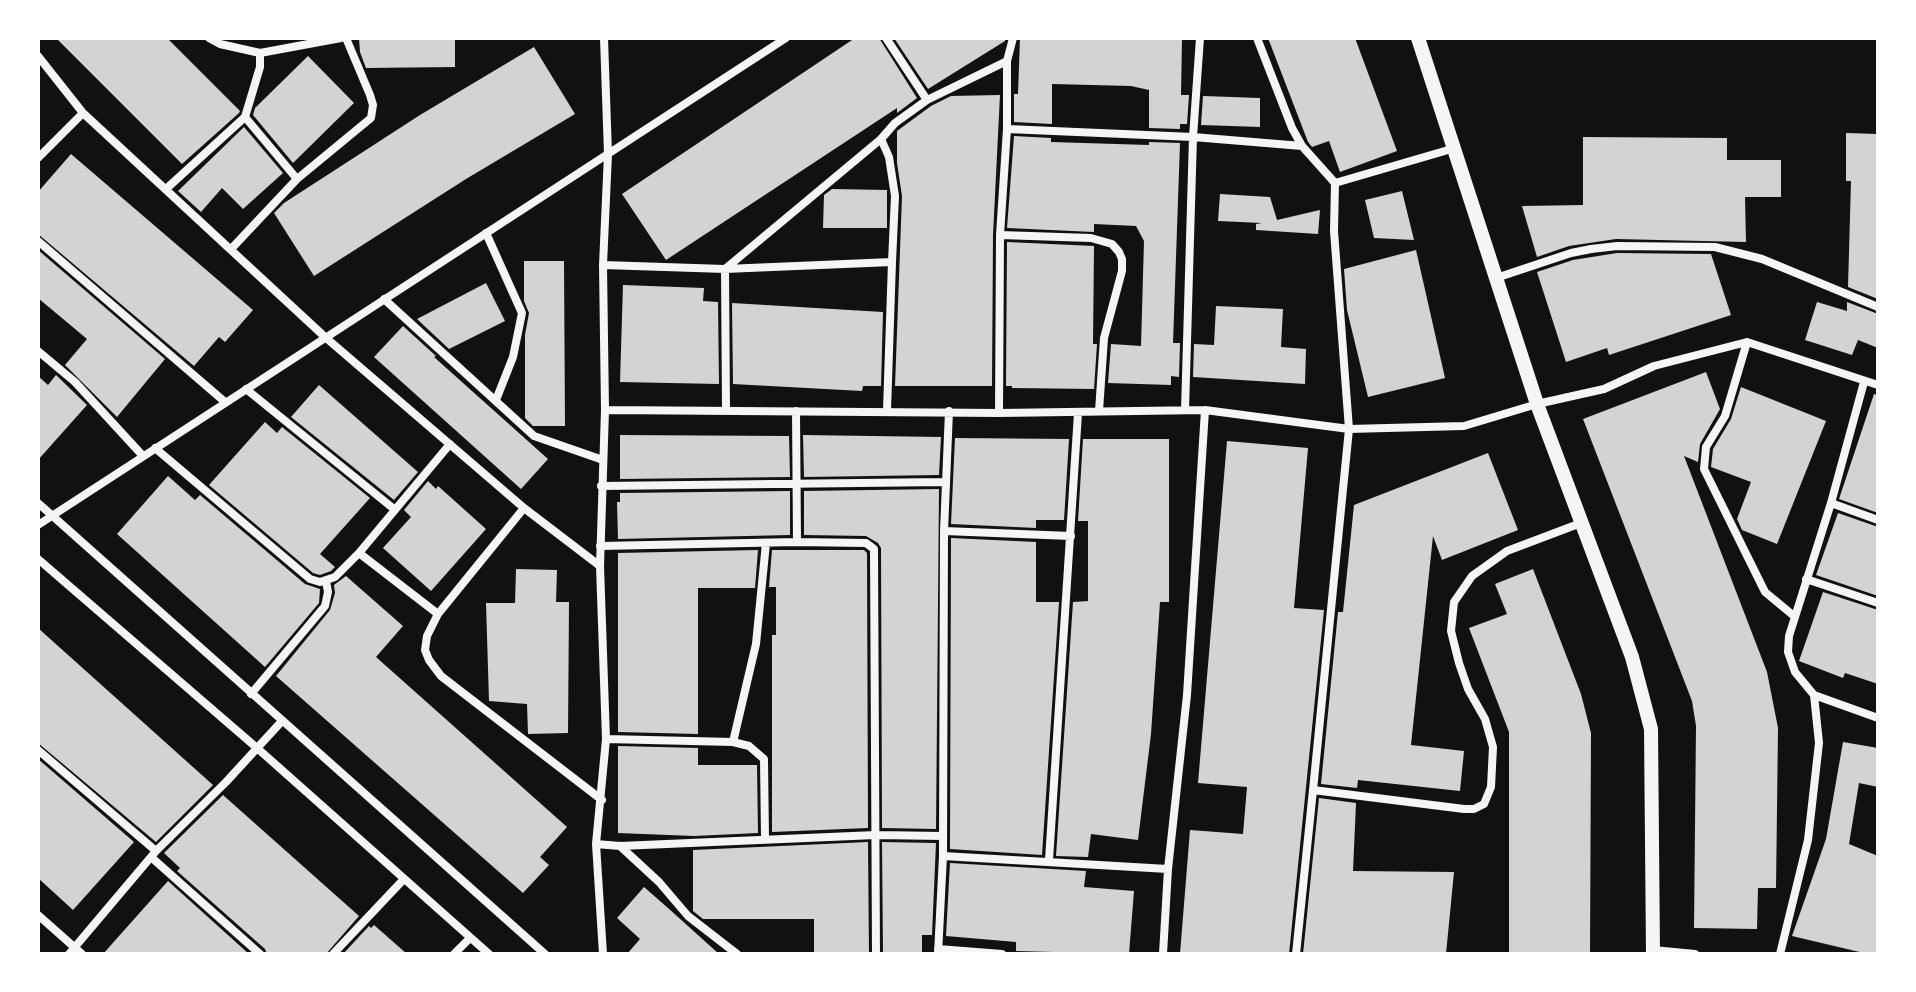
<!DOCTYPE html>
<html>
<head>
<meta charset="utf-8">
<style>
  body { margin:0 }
  #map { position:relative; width:1916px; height:992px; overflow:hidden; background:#111; font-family:"Roboto Serif",serif }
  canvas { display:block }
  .frame { position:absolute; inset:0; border:40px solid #fff; pointer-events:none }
</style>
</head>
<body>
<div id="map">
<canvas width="1916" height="992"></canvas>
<div class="frame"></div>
</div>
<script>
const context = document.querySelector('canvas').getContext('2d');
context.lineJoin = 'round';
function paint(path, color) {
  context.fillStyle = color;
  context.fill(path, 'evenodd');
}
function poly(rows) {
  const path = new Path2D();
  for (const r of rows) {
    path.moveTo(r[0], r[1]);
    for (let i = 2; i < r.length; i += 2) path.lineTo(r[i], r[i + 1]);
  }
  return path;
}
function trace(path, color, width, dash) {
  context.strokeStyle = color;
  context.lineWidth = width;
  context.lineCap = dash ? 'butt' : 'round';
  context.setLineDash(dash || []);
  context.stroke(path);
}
paint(poly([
  [56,38,167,38,240,111,239,113,182,164],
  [359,38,455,38,455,67,366,68,360,52],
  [855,38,879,38,917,98,897,113,897,108,666,260,622,194],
  [894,38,1006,38,1005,41,928,89],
  [1020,38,1182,38,1181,95,1189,95,1187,124,1180,124,1180,129,1149,128,1149,90,1131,86,1052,84,1052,124,1014,122,1014,94,1018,94],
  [1268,38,1355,38,1397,151,1340,172,1329,141,1312,147,1308,142],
  [534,47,575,114,466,179,314,276,274,213,284,203,420,115],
  [308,56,354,103,293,163,253,115,255,108],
  [1000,95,993,235,992,386,895,386,902,196,897,163,897,131,931,106,951,96],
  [1203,96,1260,98,1260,127,1201,125],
  [244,127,283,173,243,209,222,188,201,212,178,191],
  [1846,133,1878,134,1878,299,1848,287,1851,181,1846,181],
  [1014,136,1051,138,1051,142,1149,145,1149,142,1180,143,1173,343,1180,343,1179,377,1171,376,1171,385,1108,383,1111,344,1141,346,1144,241,1136,226,1094,224,1094,232,1007,228],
  [1583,137,1727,138,1727,160,1781,160,1781,197,1745,197,1746,242,1616,239,1569,246,1537,257,1522,206,1583,205],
  [71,154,253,310,225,342,219,337,194,366,38,234,38,192],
  [832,189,887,190,887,228,823,228,824,195],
  [1402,191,1414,240,1374,238,1365,200],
  [1220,194,1270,197,1277,220,1320,210,1318,234,1256,230,1256,224,1262,223,1218,221],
  [1007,242,1094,246,1093,344,1097,344,1094,389,1012,388,1012,386,1006,386],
  [38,250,165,359,117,417,65,365,87,339,38,298],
  [1416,250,1445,378,1368,397,1347,310,1344,269],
  [1617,253,1711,254,1731,315,1609,355,1607,348,1566,362,1537,272,1573,260],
  [524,261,564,261,565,426,533,426,525,418,525,335,529,313,524,301],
  [486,283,505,321,449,349,417,319],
  [623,285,704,288,703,301,718,302,719,384,620,382],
  [1817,302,1847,311,1847,302,1878,314,1878,348,1858,340,1852,355,1805,340],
  [732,303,883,312,881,386,863,386,862,391,733,384],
  [1216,306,1283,309,1281,347,1306,349,1305,384,1193,377,1194,344,1214,345],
  [403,326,436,356,434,357,548,459,521,489,374,357],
  [1706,372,1720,409,1700,444,1698,462,1684,456,1767,672,1778,728,1776,888,1758,888,1757,929,1694,928,1696,726,1692,701,1583,419],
  [56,375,87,405,38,460,38,376,48,385],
  [319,385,418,472,394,500,291,417],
  [1741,387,1826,421,1777,544,1742,530,1737,519,1751,482,1711,467,1713,449,1731,419],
  [1874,394,1878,395,1878,513,1839,499],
  [265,422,277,433,282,427,370,498,320,554,335,567,331,571,320,575,313,573,209,485],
  [620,435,789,436,790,477,620,479],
  [803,435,941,437,939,475,804,477],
  [955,438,1069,439,1064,520,1036,520,1036,528,951,524],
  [1083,439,1169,439,1169,602,1160,602,1151,734,1138,840,1091,834,1088,857,1056,856,1073,602,1088,601,1088,521,1078,521],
  [1227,441,1308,448,1294,608,1324,610,1289,954,1180,954,1190,830,1243,834,1247,787,1198,783],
  [1488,453,1518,530,1442,560,1433,536,1411,745,1464,751,1460,791,1358,780,1357,788,1321,784,1338,612,1343,612,1354,505],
  [168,476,195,500,200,495,305,584,320,589,319,603,265,667,117,534],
  [428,481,436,489,438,486,486,529,431,591,383,548,411,517,404,510],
  [939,489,936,829,882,828,881,548,878,543,866,536,804,535,804,491],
  [790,491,790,535,618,539,617,502,620,502,620,493],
  [1838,513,1878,527,1878,596,1816,575],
  [951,538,1036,542,1036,602,1059,602,1042,855,950,849],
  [758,550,755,588,698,588,698,734,618,732,618,553],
  [772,550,864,550,867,553,868,828,772,832,772,635,776,635,776,587,769,587],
  [516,569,557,570,556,602,569,602,568,733,528,734,527,704,489,701,486,603,515,603],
  [1533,569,1581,694,1591,733,1590,954,1509,954,1509,732,1469,628,1507,614,1495,584],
  [346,576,403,626,376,657,567,827,540,857,549,865,523,893,276,676,330,610,335,593,334,585],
  [1823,592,1878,610,1878,684,1845,673,1843,678,1799,661],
  [38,628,213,785,156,842,38,743],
  [1843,742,1878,748,1878,787,1859,783,1849,844,1878,856,1878,954,1868,954,1792,936,1826,839],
  [618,746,698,748,698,765,757,765,758,833,694,836,618,833],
  [38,759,134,842,73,910,38,878],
  [223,795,359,916,326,954,267,954,265,949,177,871,180,868,164,853],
  [1319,798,1356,803,1353,871,1454,872,1446,954,1303,954],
  [868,842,869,954,814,954,814,919,703,919,693,911,693,850],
  [882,842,936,843,932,935,922,935,922,954,883,954],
  [950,863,1086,871,1084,887,1134,891,1129,954,1016,951,1016,942,946,936],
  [168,881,249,954,103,954],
  [644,887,668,908,719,954,627,954,640,939,617,918],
  [374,925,407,954,343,954,369,926,371,928]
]), '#d3d3d3');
trace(poly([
  [209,38,220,44,260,53,341,38],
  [886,38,927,100],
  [1257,38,1292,128,1302,146,1335,183,1334,231,1349,429,1313,790,1464,809,1474,809,1484,804,1491,787,1493,747,1485,719,1468,689,1459,663,1451,631,1454,602,1472,576,1507,551,1581,523],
  [260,53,260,67,245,117,297,179],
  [38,56,83,113,325,337,524,508,600,566],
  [1007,61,1013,38],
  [1007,129,1193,137,1302,146],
  [881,139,889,157,895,196,892,262],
  [38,158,83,113],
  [1335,183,1455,148],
  [166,189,245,117],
  [486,233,522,313,513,357,496,400],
  [1000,235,1091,238,1112,244,1119,252,1122,259,1122,271,1104,338,1099,411],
  [38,241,225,402],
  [232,248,297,179,371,118,373,105,370,95,346,38],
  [603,265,725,269,881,139,895,123,927,100,1007,61,1007,129,1000,235,999,413],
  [1496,278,1571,253,1591,249,1617,246,1715,247,1762,259,1878,307],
  [384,299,534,436,603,460],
  [1747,342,1725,416,1706,447,1704,469,1765,592,1794,616],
  [38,351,75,382,143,456],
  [246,389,394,509],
  [605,410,999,413,1205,410,1349,429,1464,426,1537,404,1604,389,1654,366,1747,342,1878,385],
  [726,410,725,269,892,262,887,410],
  [1185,410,1193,137,1200,38],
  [796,411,797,542],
  [155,448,310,579,320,582,335,577,359,553,450,444],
  [601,486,945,482],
  [38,503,545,954],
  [1831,503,1878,520],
  [38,525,786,38],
  [944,531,1071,536],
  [600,546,797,542,866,543,874,549,876,954],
  [359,553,438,614,427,636,425,650,429,660,441,676,602,800],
  [38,559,257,748,489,954],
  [1806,579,1878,603],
  [438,614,524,508],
  [251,694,325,606,328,592,326,581],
  [1814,695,1878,718],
  [606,739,733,742,756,644,766,543],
  [733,742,749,746,764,759,765,839],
  [38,750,156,851],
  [596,844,620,846,876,835,943,836],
  [620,846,659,882,688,916,737,954],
  [943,856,1168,869],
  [151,857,260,954],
  [1049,860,1078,413],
  [38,915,82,954],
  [938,949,1002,954],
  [1653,950,1695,954],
  [69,954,156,851,226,782,282,721],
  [333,954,404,879],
  [454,954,470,938],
  [603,954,596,844,606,739,600,566,605,410,603,265,608,154,604,38],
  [938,954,943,856,944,531,949,411],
  [1163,954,1168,869,1187,695,1205,410],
  [1296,954,1313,790],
  [1780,954,1808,840,1819,743,1814,695,1795,672,1788,652,1789,636,1831,503,1864,382]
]), '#f5f5f5', 8);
trace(poly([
  [1418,38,1537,404,1632,657,1651,729,1653,954]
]), '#f5f5f5', 14);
</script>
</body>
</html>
